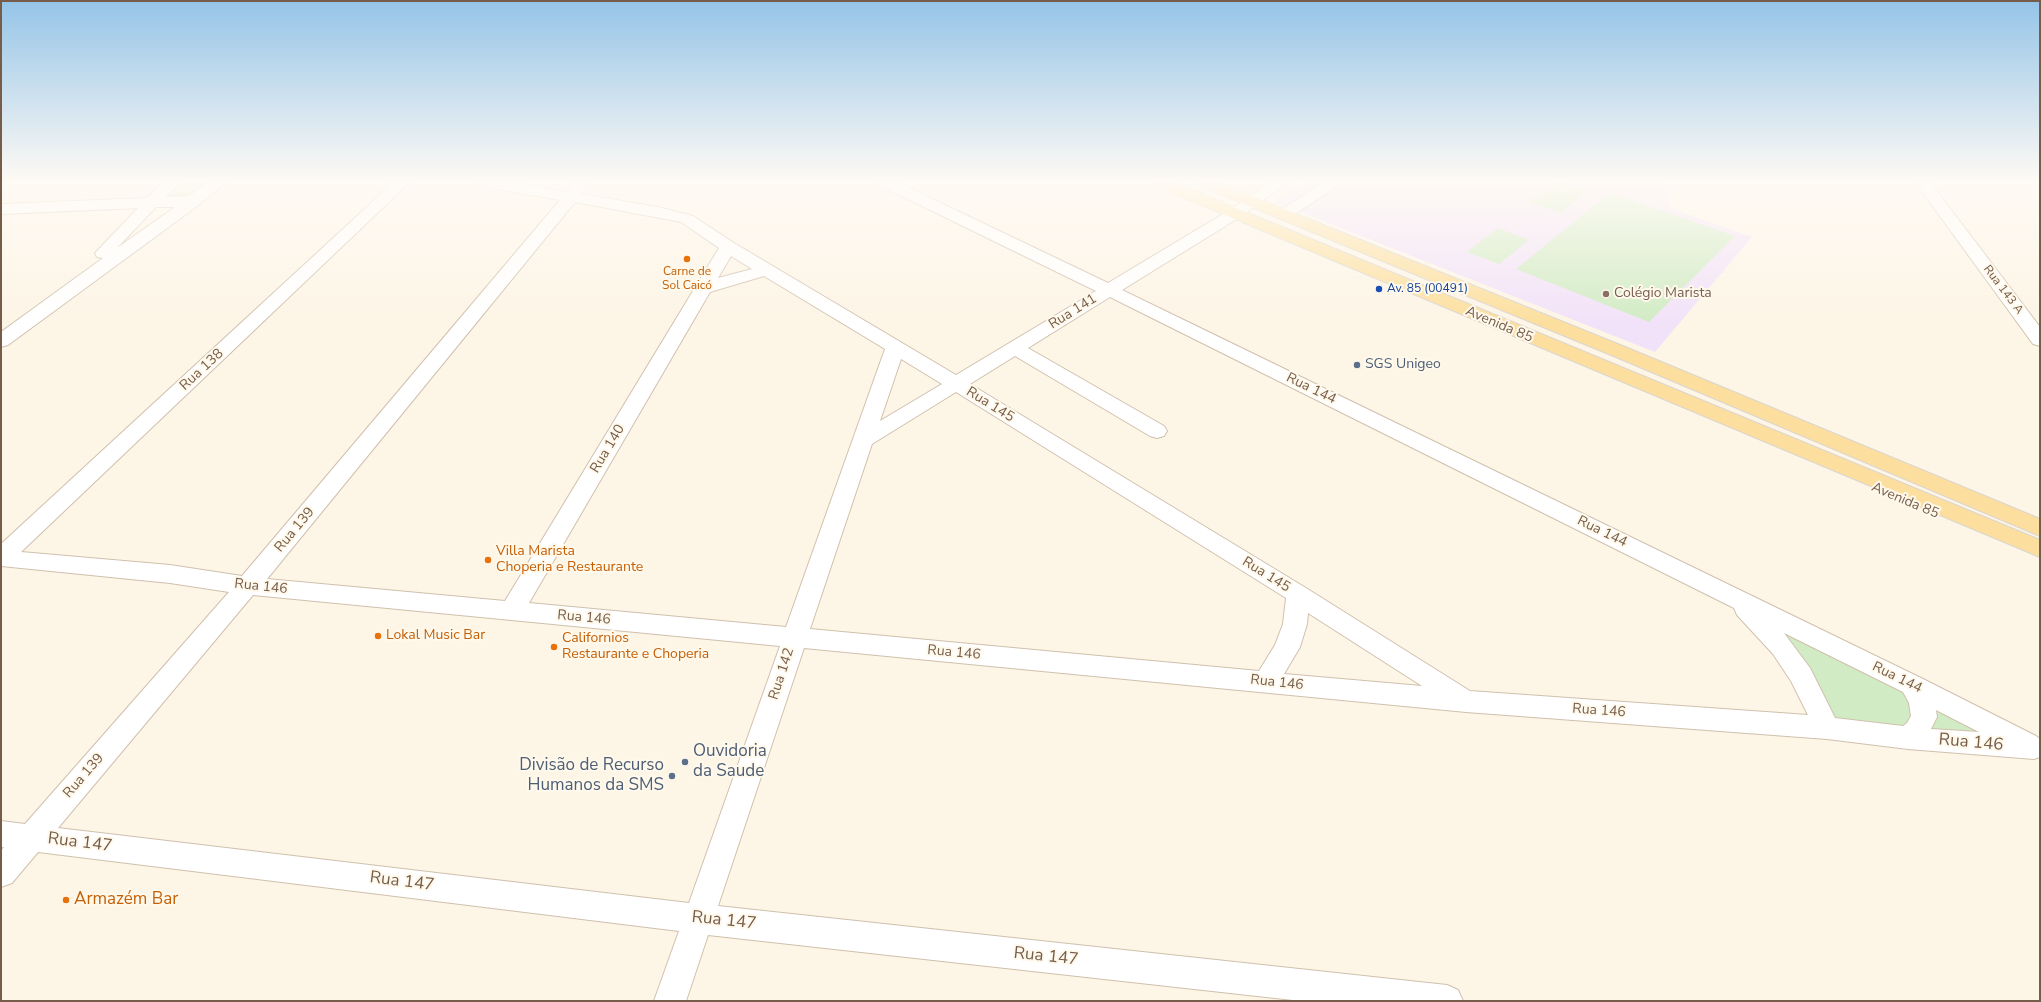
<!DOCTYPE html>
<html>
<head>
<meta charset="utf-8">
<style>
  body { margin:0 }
  #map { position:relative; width:2041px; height:1002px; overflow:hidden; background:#fdf5e6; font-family:"Nunito Sans",sans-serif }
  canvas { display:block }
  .frame { position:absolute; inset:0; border:2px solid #765d4a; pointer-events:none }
</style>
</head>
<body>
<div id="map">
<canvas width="2041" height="1002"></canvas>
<div class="frame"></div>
</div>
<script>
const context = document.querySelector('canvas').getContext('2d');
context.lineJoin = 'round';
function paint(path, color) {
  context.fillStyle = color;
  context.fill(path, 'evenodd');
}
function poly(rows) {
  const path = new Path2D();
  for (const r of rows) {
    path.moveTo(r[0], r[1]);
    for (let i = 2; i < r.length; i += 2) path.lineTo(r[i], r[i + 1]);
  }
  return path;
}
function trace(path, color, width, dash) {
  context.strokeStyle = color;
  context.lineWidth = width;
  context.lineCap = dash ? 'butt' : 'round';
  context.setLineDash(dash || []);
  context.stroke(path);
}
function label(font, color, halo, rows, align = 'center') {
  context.font = font + ' "Nunito Sans",sans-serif';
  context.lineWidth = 4;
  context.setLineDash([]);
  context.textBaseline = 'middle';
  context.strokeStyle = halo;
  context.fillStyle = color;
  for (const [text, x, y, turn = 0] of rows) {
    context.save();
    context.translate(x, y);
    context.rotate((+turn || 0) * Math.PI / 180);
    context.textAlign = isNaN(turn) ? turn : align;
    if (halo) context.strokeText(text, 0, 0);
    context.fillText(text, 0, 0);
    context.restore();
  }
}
paint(poly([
  [1306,182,1663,182,1670,208,1752,237,1655,352,1275,202]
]), '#f2e2f9');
paint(poly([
  [177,182,215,182,190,201,162,199],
  [1556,182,1562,182,1588,191,1561,213,1530,202],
  [1610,193,1735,236,1649,322,1516,269],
  [1498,228,1529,240,1499,264,1467,252],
  [1737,599,2034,748,1827,728]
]), '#d1ebc4');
const minor = poly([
  [163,182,179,182,166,197,189,196,209,182,226,182,200,204,8,345,1,347,1,332,103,258,97,257,95,253,138,208,1,214,1,204,147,198,163,182],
  [156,207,175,207,117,248,156,207],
  [394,182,410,182,21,552,170,565,242,576,560,200,485,187,480,185,478,182,514,182,567,192,575,182,590,182,581,194,658,207,693,216,734,243,956,375,1096,291,879,185,877,182,897,182,1108,283,1228,211,1271,182,1289,182,1240,217,1122,290,1921,678,2036,736,2040,739,2040,757,2034,759,1908,749,1827,739,1466,712,804,648,718,906,1447,985,1458,990,1463,1001,1302,1001,708,935,686,1001,654,1001,679,931,38,852,12,883,1,887,1,851,4,847,1,847,1,821,25,824,229,592,170,583,1,566,1,544,394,182],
  [575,202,681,222,719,248,505,601,267,579,575,202],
  [731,256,752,269,718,278,731,256],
  [764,276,885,349,786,627,529,603,710,292,764,276],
  [1110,297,1734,608,1737,615,1773,654,1791,681,1808,715,1470,691,1306,588,970,384,1015,356,1150,436,1157,438,1164,436,1167,431,1164,426,1028,348,1110,297],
  [901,359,942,384,880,421,901,359],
  [956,392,1286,598,1283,624,1275,645,1259,671,810,629,872,444,956,392],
  [253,595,780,646,689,903,58,828,253,595],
  [1308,613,1422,686,1284,674,1300,647,1307,624,1308,613],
  [1784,633,1903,692,1909,703,1911,716,1907,723,1903,726,1835,718,1810,668,1784,633],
  [1936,710,1979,732,1931,729,1937,717,1936,710],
  [1325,182,1343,182,1289,218,1277,218,1275,215,1277,212,1325,182],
  [1915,182,1930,182,2040,327,2040,346,2033,344,1915,182]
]);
const major = poly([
  [1152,182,1173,182,2040,540,2040,557,1154,185,1152,182],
  [1196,182,1217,182,1630,349,2040,519,2040,536,1616,357,1198,185,1196,182]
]);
trace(minor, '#d0c0ae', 2);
trace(major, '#dbd5d0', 2);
paint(minor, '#fff');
paint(major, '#fcdf9e');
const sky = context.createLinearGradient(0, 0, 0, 323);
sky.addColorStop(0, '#95c4e8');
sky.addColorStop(0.56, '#fefaf4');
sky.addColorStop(1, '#fefaf400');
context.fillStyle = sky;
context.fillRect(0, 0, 2041, 323);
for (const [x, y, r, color] of [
  [687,259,4,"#e8710a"],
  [1379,289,4,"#1a4fb4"],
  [1606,294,4,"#8d6e63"],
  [1357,365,4,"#5c6f8a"],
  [488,560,4,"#e8710a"],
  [378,636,4,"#e8710a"],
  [554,647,4,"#e8710a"],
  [685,762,4,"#5c6f8a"],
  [672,776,4,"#5c6f8a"],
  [66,900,4,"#e8710a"]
]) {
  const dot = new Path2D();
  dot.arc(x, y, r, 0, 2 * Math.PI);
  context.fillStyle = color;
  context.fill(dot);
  trace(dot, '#fff9ec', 1.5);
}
label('12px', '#c56008', '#fff9ec', [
  ["Carne de",687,272],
  ["Sol Caicó",687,286]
]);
label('12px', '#164399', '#fff9ec', [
  ["Av. 85 (00491)",1387,289]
], 'left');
label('12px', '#765d4a', '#fff9ec', [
  ["Rua 143 A",2003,290,53]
]);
label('14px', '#785e54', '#fff9ec', [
  ["Colégio Marista",1614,294]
], 'left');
label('14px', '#765d4a', '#fff9ec', [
  ["Rua 141",1073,312,-32],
  ["Avenida 85",1499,325,23],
  ["Rua 138",202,370,-43],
  ["Rua 144",1311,389,26],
  ["Rua 145",990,405,32],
  ["Rua 140",608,449,-59],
  ["Avenida 85",1905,501,23],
  ["Rua 139",295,530,-50],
  ["Rua 144",1602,532,26],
  ["Rua 145",1266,575,32],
  ["Rua 146",261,587,6],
  ["Rua 146",584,618,5],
  ["Rua 146",954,653,5],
  ["Rua 142",782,674,-72],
  ["Rua 144",1897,678,26],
  ["Rua 146",1277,683,6],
  ["Rua 146",1599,711,4],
  ["Rua 139",84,776,-49]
]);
label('14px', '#4e5e75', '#fff9ec', [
  ["SGS Unigeo",1365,365]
], 'left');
label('14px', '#c56008', '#fff9ec', [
  ["Villa Marista",496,552],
  ["Choperia e Restaurante",496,568],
  ["Lokal Music Bar",386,636],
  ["Californios",562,639],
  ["Restaurante e Choperia",562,655]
], 'left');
label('17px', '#765d4a', '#fff9ec', [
  ["Rua 146",1971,743,5],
  ["Rua 147",80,843,7],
  ["Rua 147",402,882,7],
  ["Rua 147",724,921,6],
  ["Rua 147",1046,957,6]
]);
label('17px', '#4e5e75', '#fff9ec', [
  ["Ouvidoria",693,752],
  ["da Saude",693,772],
  ["Divisão de Recurso",664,766,"right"],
  ["Humanos da SMS",664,786,"right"]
], 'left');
label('17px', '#c56008', '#fff9ec', [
  ["Armazém Bar",74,900]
], 'left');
</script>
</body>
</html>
